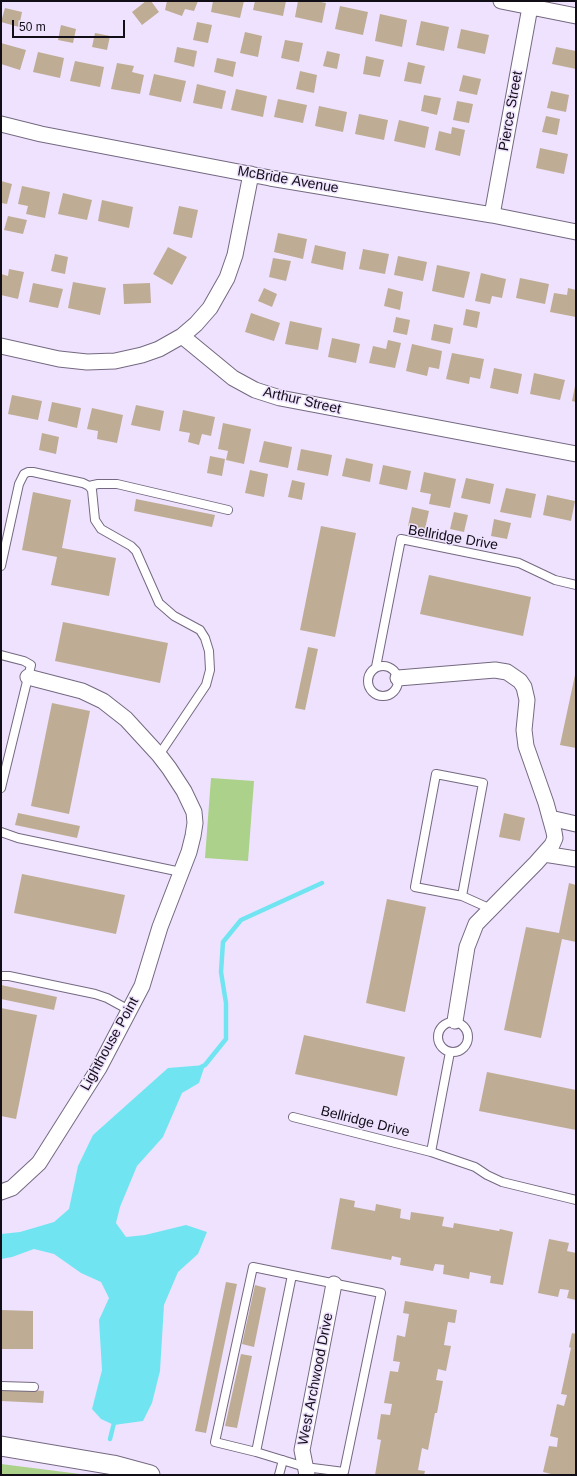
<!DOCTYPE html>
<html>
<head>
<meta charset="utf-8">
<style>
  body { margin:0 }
  #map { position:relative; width:577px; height:1476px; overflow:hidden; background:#efe2fe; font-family:Arial,sans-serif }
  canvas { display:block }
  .frame { position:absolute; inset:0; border:2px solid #120e17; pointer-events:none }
  .scale { position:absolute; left:12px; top:20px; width:113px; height:18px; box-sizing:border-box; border:2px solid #120e17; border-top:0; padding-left:5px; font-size:12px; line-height:14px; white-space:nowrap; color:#120e17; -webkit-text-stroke:3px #efe2fe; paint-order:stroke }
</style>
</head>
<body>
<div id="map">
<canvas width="577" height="1476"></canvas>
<div class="frame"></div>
<div class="scale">50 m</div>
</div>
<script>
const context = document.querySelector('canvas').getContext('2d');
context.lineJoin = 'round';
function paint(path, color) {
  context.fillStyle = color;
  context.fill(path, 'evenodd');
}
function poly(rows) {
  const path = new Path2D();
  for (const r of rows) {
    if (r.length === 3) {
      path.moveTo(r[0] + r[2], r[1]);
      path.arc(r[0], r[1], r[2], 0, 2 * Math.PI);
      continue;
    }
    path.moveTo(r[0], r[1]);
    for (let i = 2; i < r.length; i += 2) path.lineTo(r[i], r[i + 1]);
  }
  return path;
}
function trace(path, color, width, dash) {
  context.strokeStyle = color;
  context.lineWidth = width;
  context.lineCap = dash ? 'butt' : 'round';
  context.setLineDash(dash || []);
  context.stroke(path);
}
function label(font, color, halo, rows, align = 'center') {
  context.font = font + ' Arial,sans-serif';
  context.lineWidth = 3;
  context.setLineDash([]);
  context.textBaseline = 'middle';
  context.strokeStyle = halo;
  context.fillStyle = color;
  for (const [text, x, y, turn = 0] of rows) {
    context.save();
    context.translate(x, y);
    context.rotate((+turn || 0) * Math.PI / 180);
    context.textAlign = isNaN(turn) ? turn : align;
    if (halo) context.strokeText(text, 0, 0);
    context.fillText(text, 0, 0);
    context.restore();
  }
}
paint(poly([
  [211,778,254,781,248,861,205,858],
  [1,1464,88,1475,1,1475]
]), '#abd18a');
paint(poly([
  [205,1065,199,1083,182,1093,163,1137,137,1166,120,1207,116,1223,126,1237,145,1235,186,1225,207,1232,198,1254,178,1272,164,1305,160,1371,152,1403,143,1421,114,1425,101,1419,92,1409,102,1370,99,1320,109,1298,101,1282,81,1273,54,1254,34,1249,12,1257,1,1259,1,1234,20,1232,54,1222,69,1209,78,1166,93,1135,168,1068]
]), '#70e5f1');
trace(poly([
  [201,1067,205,1065,226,1039,226,1003,221,972,223,942,241,920,322,883],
  [110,1439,115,1419]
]), '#70e5f1', 4.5);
paint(poly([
  [146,1,151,1,159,12,142,25,132,12],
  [167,1,198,1,194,11,185,9,182,16,165,10],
  [213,1,244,1,240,18,211,12],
  [255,1,286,1,283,16,253,10],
  [298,1,315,1,326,3,322,23,295,17],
  [340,6,368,12,363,35,335,29],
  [5,8,22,12,19,27,1,22],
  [380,14,407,20,402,47,375,41],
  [421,21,449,27,444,51,416,45],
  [197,22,212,25,208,43,193,40],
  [61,25,76,29,73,43,58,40],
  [461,29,489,35,485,54,457,48],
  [245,32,262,36,258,57,240,53],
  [95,33,110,36,107,50,92,47],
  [285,40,303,43,299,62,281,58],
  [1,43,26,50,20,70,1,64],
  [177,47,197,51,194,67,174,62],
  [556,47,576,51,576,69,552,64],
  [327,51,340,54,337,69,323,66],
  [38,52,64,58,60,78,33,72],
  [366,56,384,60,380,77,363,74],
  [217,58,236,62,233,77,214,72],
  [75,61,104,67,100,87,70,81],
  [408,62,425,66,421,84,404,81],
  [117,63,134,66,132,72,144,75,140,94,111,89],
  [300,71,317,75,314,93,296,89],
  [154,74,186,81,181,102,149,95],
  [463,75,481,79,477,95,459,91],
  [197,84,226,91,222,109,193,103],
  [236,89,267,96,263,117,231,110],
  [551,91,569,95,566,112,547,108],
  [424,95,441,98,437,115,421,111],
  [278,99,307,105,303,123,274,117],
  [457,101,473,104,469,123,453,120],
  [319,106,347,112,343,132,315,126],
  [359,114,388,120,384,140,355,134],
  [546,116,560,119,557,135,542,132],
  [399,120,429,127,425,148,394,141],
  [452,127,465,130,460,156,435,150,439,131,451,134],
  [540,148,568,154,564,174,536,168],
  [1,181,12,184,7,204,1,203],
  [22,186,50,192,45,218,26,214,28,206,18,204],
  [63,193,92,200,87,220,58,214],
  [102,200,133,207,129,228,98,221],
  [179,206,198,210,192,238,173,234],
  [8,216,27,220,23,234,4,230],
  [278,233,307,239,303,259,274,252],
  [315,245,346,252,343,270,311,263],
  [168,247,187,257,172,285,153,274],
  [363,249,389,254,385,274,359,269],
  [55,254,68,257,65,274,51,271],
  [398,256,427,262,423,281,394,275],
  [273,258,291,261,286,281,269,277],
  [437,265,470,272,464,298,432,291],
  [9,269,24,272,18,299,1,295,1,274,8,276],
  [481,273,506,279,502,298,492,296,490,304,475,301],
  [520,278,549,284,545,304,516,298],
  [73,282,106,288,100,315,68,308],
  [33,283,63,289,58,308,29,302],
  [150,283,151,303,124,304,123,284],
  [264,288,277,294,272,307,258,301],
  [388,288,403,292,400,310,384,306],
  [568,288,576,290,576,317,550,312,554,293,567,295],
  [466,309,480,312,477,328,463,325],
  [251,313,280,323,274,341,245,332],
  [396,317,410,320,407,335,393,332],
  [290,321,322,328,318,350,285,344],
  [434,324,453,328,450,344,431,340],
  [332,338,360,344,356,363,328,357],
  [388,340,401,343,395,368,369,363,373,346,386,349],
  [412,344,442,351,439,369,429,367,427,376,406,371],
  [452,353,484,359,480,379,470,377,469,384,446,379],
  [494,368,522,374,518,394,490,388],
  [534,373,565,380,560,400,530,394],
  [575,386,576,386,576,402,572,401],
  [12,395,42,401,38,420,8,414],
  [52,402,81,408,77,428,48,421],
  [136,405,164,411,160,431,131,425],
  [92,408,123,415,117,443,97,439,98,431,87,429],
  [183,410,215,417,211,436,202,434,199,445,188,442,190,433,179,431],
  [223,423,251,429,244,464,226,460,228,451,218,449],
  [42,433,59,437,56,454,39,450],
  [264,441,292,447,288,468,259,462],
  [301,449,332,455,328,476,297,470],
  [210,456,225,459,222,476,207,473],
  [346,458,373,464,370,482,342,476],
  [383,465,411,471,407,490,379,484],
  [250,470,268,474,264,497,245,493],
  [424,472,456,479,450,508,429,504,431,494,420,492],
  [466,478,494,484,490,504,461,498],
  [292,480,305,483,302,500,288,497],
  [506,488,536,494,531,518,500,512],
  [33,492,71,500,62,548,116,558,109,596,51,585,57,557,22,550],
  [547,495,575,501,571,521,543,515],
  [136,499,215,515,212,527,134,511],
  [412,507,429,511,425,529,408,526],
  [454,512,468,515,464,532,450,529],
  [494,519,511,523,507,539,491,536],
  [321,526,356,533,335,637,300,630],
  [429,575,531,597,523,636,420,614],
  [63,622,168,643,160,683,55,661],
  [308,647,318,649,305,710,295,708],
  [575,675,576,675,576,748,560,745],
  [52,703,90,711,69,814,31,806],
  [18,813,80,826,77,838,15,825],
  [504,813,525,818,520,841,499,837],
  [22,874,125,895,116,934,14,913],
  [569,883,576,885,576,942,562,939,541,1038,504,1030,526,927,559,933],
  [387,899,426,907,405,1012,366,1003],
  [1,985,57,997,54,1010,1,999],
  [1,1008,37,1015,16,1119,1,1116],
  [304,1035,405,1057,397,1096,295,1074],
  [487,1072,576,1090,576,1130,479,1111],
  [340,1198,355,1201,354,1207,375,1211,376,1204,401,1209,400,1218,410,1220,411,1212,444,1217,442,1226,453,1228,454,1223,499,1231,500,1229,513,1232,503,1285,490,1283,491,1276,470,1272,469,1279,443,1274,444,1265,435,1264,433,1271,400,1265,401,1258,392,1256,391,1260,331,1249],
  [549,1239,569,1243,567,1251,576,1253,576,1300,567,1298,569,1290,560,1289,558,1297,538,1293],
  [226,1282,237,1284,206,1433,195,1431],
  [255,1285,266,1288,254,1347,242,1344],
  [405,1301,457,1310,455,1323,448,1322,444,1345,451,1346,446,1371,438,1369,436,1380,443,1381,437,1413,435,1413,428,1450,422,1448,418,1470,425,1471,424,1475,375,1475,381,1440,377,1439,381,1414,390,1415,392,1404,384,1403,390,1371,398,1372,400,1362,393,1361,397,1335,405,1337,409,1314,403,1313],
  [1,1310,33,1311,33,1349,1,1349],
  [572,1333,576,1334,576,1475,550,1475,551,1474,543,1472,549,1446,557,1447,558,1438,550,1436,557,1404,564,1406,567,1395,561,1394,571,1348,569,1347],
  [241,1354,252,1356,237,1428,225,1426],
  [1,1388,44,1391,43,1403,1,1401]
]), '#bead94');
const service = poly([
  [89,486,98,484,117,484,228,510],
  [1,566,19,484,24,474,28,472,33,472,83,483,89,486,92,490,95,520,101,529,131,546,136,551,159,603,174,616,200,630,205,638,209,651,210,670,206,685,159,755],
  [1,655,24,661,31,665,1,788],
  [383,681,15],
  [376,667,401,539,519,563,555,580,576,585],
  [1,832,18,838,181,872],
  [462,896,483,783,436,774,415,887,462,896,491,909],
  [1,976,9,976,95,994,107,998,129,1010],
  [453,1037,15],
  [450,1052,431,1152,475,1167,487,1175,502,1182,576,1200],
  [293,1117,431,1152],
  [292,1275,381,1293,344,1472,305,1467,256,1452,292,1275],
  [1,1386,34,1387],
  [256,1452,215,1442,253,1267,292,1275],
  [279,1475,283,1460]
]);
const minor = poly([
  [501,1,576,16],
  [1,124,41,134,270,178,492,215,576,232],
  [492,215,530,7],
  [182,336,196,324,210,308,227,278,235,255,251,174],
  [1,346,59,359,87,362,115,361,142,355,159,349,182,336,233,378,255,390,280,398,576,454],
  [398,678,495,670,507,672,520,681,524,687,527,700,524,730,526,746,546,803,554,832,555,838,552,845,536,863,476,924,467,947,455,1021],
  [550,818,576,824],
  [544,854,576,859],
  [1,1192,12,1188,39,1163,99,1068,142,986,160,927,189,852,193,836,195,823,194,812,184,791,169,768,159,755,126,719,103,701,82,691,28,677],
  [307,1475,302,1450,334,1284]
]);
const tertiary = poly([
  [1,1446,113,1465,150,1475]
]);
trace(service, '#746981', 10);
trace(minor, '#746981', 17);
trace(tertiary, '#746981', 21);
trace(service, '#fff', 8);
trace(minor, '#fff', 15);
trace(tertiary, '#fff', 19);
label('14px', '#120e17', '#efe2fe', [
  ["Pierce Street",511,111,-80],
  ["McBride Avenue",288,180,10],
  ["Arthur Street",302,401,13],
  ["Bellridge Drive",453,538,10],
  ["Lighthouse Point",110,1044,-61],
  ["Bellridge Drive",365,1122,14],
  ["West Archwood Drive",316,1379,-79]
]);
</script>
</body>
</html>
